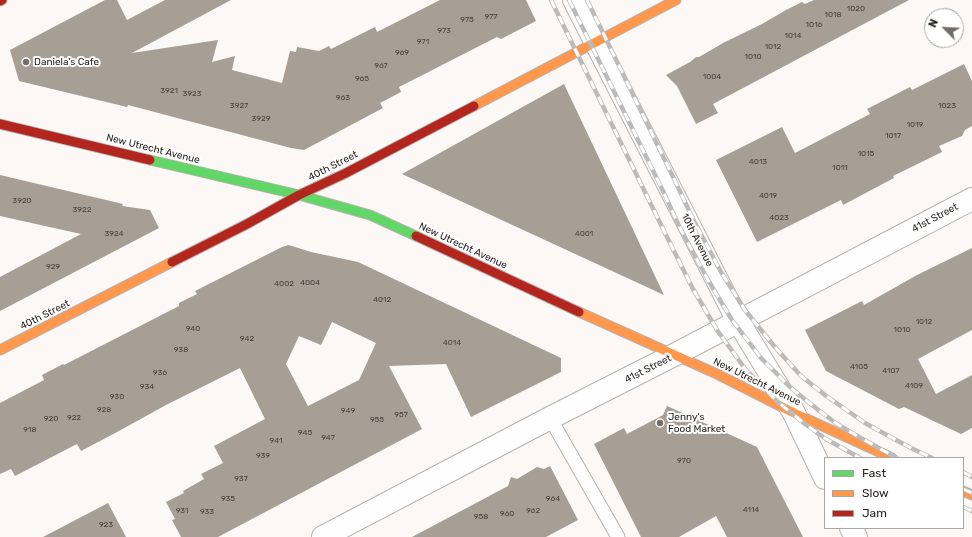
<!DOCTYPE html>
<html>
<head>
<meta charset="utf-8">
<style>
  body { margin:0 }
  #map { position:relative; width:972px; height:537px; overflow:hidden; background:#fbf8f5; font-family:Rubik,sans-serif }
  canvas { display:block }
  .legend { position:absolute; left:824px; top:457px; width:140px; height:72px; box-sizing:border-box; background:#fff; border:1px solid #a9a7a6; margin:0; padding:5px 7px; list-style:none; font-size:12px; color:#282421 }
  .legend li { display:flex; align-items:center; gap:8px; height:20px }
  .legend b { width:20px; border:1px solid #a9a7a6 }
  .north { position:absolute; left:924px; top:8px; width:40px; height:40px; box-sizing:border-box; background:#fff; border:1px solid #a9a7a6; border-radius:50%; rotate:294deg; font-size:11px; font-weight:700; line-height:16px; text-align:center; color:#282421 }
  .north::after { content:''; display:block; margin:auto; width:14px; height:18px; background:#726e6b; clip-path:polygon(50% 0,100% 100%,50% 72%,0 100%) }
</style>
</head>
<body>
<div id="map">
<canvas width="972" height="537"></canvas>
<ul class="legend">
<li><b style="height:5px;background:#63d668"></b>Fast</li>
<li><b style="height:5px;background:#ff974d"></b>Slow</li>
<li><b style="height:5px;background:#b3261e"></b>Jam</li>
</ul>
<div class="north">N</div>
</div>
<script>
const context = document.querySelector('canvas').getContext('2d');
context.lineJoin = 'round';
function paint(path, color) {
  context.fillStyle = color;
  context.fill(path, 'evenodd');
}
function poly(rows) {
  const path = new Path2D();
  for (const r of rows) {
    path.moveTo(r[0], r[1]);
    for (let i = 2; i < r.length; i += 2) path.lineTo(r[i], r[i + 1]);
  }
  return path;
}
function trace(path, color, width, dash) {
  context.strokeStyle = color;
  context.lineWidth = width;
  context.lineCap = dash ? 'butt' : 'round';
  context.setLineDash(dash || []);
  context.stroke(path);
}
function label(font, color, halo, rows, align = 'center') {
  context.font = font + ' Rubik,sans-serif';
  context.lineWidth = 4;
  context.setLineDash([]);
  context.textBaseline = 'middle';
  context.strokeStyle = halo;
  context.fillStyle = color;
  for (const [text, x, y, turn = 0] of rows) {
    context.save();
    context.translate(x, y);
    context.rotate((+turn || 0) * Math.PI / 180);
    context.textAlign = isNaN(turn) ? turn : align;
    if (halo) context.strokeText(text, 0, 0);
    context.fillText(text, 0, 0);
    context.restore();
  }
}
paint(poly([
  [105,0,117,0,127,20,165,0,231,0,132,53,218,40,212,62,235,56,232,70,282,83,290,51,296,52,297,47,319,51,329,46,331,49,375,27,377,32,440,0,526,0,536,21,501,39,497,37,399,87,401,92,380,103,383,108,304,150,291,148,128,105,127,107,19,81,10,50],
  [814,0,909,0,713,104,718,113,696,124,677,86,666,75,690,62,696,57,699,57,723,43,762,24,786,10,802,2,805,4],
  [964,64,972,81,972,126,965,130,962,136,939,146,942,152,893,176,894,178,843,205,841,200,757,242,716,160,782,127,795,153,870,114,867,109,910,87,912,90],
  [564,84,664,295,402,174],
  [0,175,123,204,122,206,150,210,159,228,0,311,0,277,81,234,0,216],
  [288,245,292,246,311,252,358,262,561,358,561,372,471,417,446,364,389,366,422,429,218,537,181,537,172,520,175,519,166,502,184,493,183,491,204,479,201,474,223,463,214,446,265,419,240,368,166,405,119,431,81,451,77,444,15,476,11,469,0,474,0,403,44,380,42,375,63,364,64,365,179,306,179,303,197,294,195,291,282,247],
  [332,322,376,343,359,380,308,406,286,364,299,336,321,345],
  [972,248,972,330,918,359,936,394,972,375,972,428,961,434,904,407,899,409,826,371,805,330,862,301,864,305,917,275],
  [667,406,757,447,803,537,727,537,716,516,679,537,641,537,594,444,624,428,627,434,663,415],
  [550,466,578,520,546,537,412,537,508,486,511,477,517,479,537,467,544,469],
  [108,503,126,537,43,537,87,514]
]), '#a79e96');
const lane = poly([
  [550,418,618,537]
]);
const street = poly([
  [574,0,738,321,794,413,825,478],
  [851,528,856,537],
  [323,537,550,418,674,355,972,199]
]);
const fast = poly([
  [150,160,299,195,370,215,416,236]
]);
const slow = poly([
  [474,106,676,0],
  [579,312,717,374,794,413,892,458],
  [0,350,172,262],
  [963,491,972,495]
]);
const jam = poly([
  [0,1,2,0],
  [0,124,150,160],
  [416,236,579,312],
  [172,262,247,224,299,195,346,173,474,106]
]);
trace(lane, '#b7b3b1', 15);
trace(street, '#b7b3b1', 24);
trace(fast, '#b7b3b1', 11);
trace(slow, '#b7b3b1', 11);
trace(jam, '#b7b3b1', 11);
trace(lane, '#fefefe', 13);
trace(street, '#fefefe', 22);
trace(fast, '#63d668', 9);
trace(slow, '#ff974d', 9);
trace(jam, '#b3261e', 9);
const rail = poly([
  [551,0,666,235,693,289,717,330,746,370,778,402,805,424,826,439,860,458],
  [569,0,663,191,680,228,708,280,732,320,761,358,791,388,817,409,837,424,859,437,897,458],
  [587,0,677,185,694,221,721,272,745,310,774,346,801,376,825,395,865,423,885,434,911,448,932,458],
  [963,472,972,477],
  [963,489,972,493],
  [963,507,972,511]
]);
trace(rail, '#bcbbba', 4.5);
trace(rail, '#fff', 3, [9]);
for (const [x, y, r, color] of [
  [26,62,4,"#726e6b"],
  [660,423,4,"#726e6b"]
]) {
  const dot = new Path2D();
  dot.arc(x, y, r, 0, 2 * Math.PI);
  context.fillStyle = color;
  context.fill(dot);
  trace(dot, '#fff', 1.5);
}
label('8px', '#48423e', null, [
  ["1020",856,9],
  ["1018",833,15],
  ["977",491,17],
  ["975",467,20],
  ["1016",814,25],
  ["973",444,31],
  ["1014",793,36],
  ["971",423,42],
  ["1012",773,47],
  ["969",402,53],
  ["1010",753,57],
  ["967",381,66],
  ["1004",712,77],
  ["965",362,79],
  ["3921",169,91],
  ["3923",192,94],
  ["963",343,98],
  ["3927",239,106],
  ["1023",947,106],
  ["3929",261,119],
  ["1019",915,125],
  ["1017",893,136],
  ["1015",866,154],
  ["4013",758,162],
  ["1011",840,168],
  ["4019",768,196],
  ["3920",22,201],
  ["3922",82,210],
  ["4023",779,218],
  ["3924",114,234],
  ["4001",584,234],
  ["929",53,267],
  ["4004",310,283],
  ["4002",284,284],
  ["4012",382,300],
  ["1012",924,322],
  ["940",193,329],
  ["1010",902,330],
  ["942",247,339],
  ["4014",452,343],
  ["938",181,350],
  ["4105",859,367],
  ["4107",891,371],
  ["936",160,373],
  ["4109",914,386],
  ["934",147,387],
  ["930",117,397],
  ["928",104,410],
  ["949",348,411],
  ["957",401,415],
  ["922",74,418],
  ["920",51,419],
  ["955",377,420],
  ["918",30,430],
  ["945",305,433],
  ["947",328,438],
  ["941",276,441],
  ["939",263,456],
  ["970",684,461],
  ["937",241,479],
  ["935",228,499],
  ["964",553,499],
  ["4114",751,510],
  ["931",182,511],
  ["962",533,511],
  ["933",207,512],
  ["960",507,514],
  ["958",481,517],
  ["923",106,525]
]);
label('10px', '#282421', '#fff', [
  ["Daniela's Cafe",34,62],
  ["Jenny's",668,417],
  ["Food Market",668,429]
], 'left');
label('10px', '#282421', '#fff', [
  ["New Utrecht Avenue",153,149,14],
  ["40th Street",333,166,-27],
  ["41st Street",935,218,-28],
  ["10th Avenue",697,240,63],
  ["New Utrecht Avenue",463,246,25],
  ["40th Street",45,315,-27],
  ["41st Street",648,369,-27],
  ["New Utrecht Avenue",757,382,26]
]);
</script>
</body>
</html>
